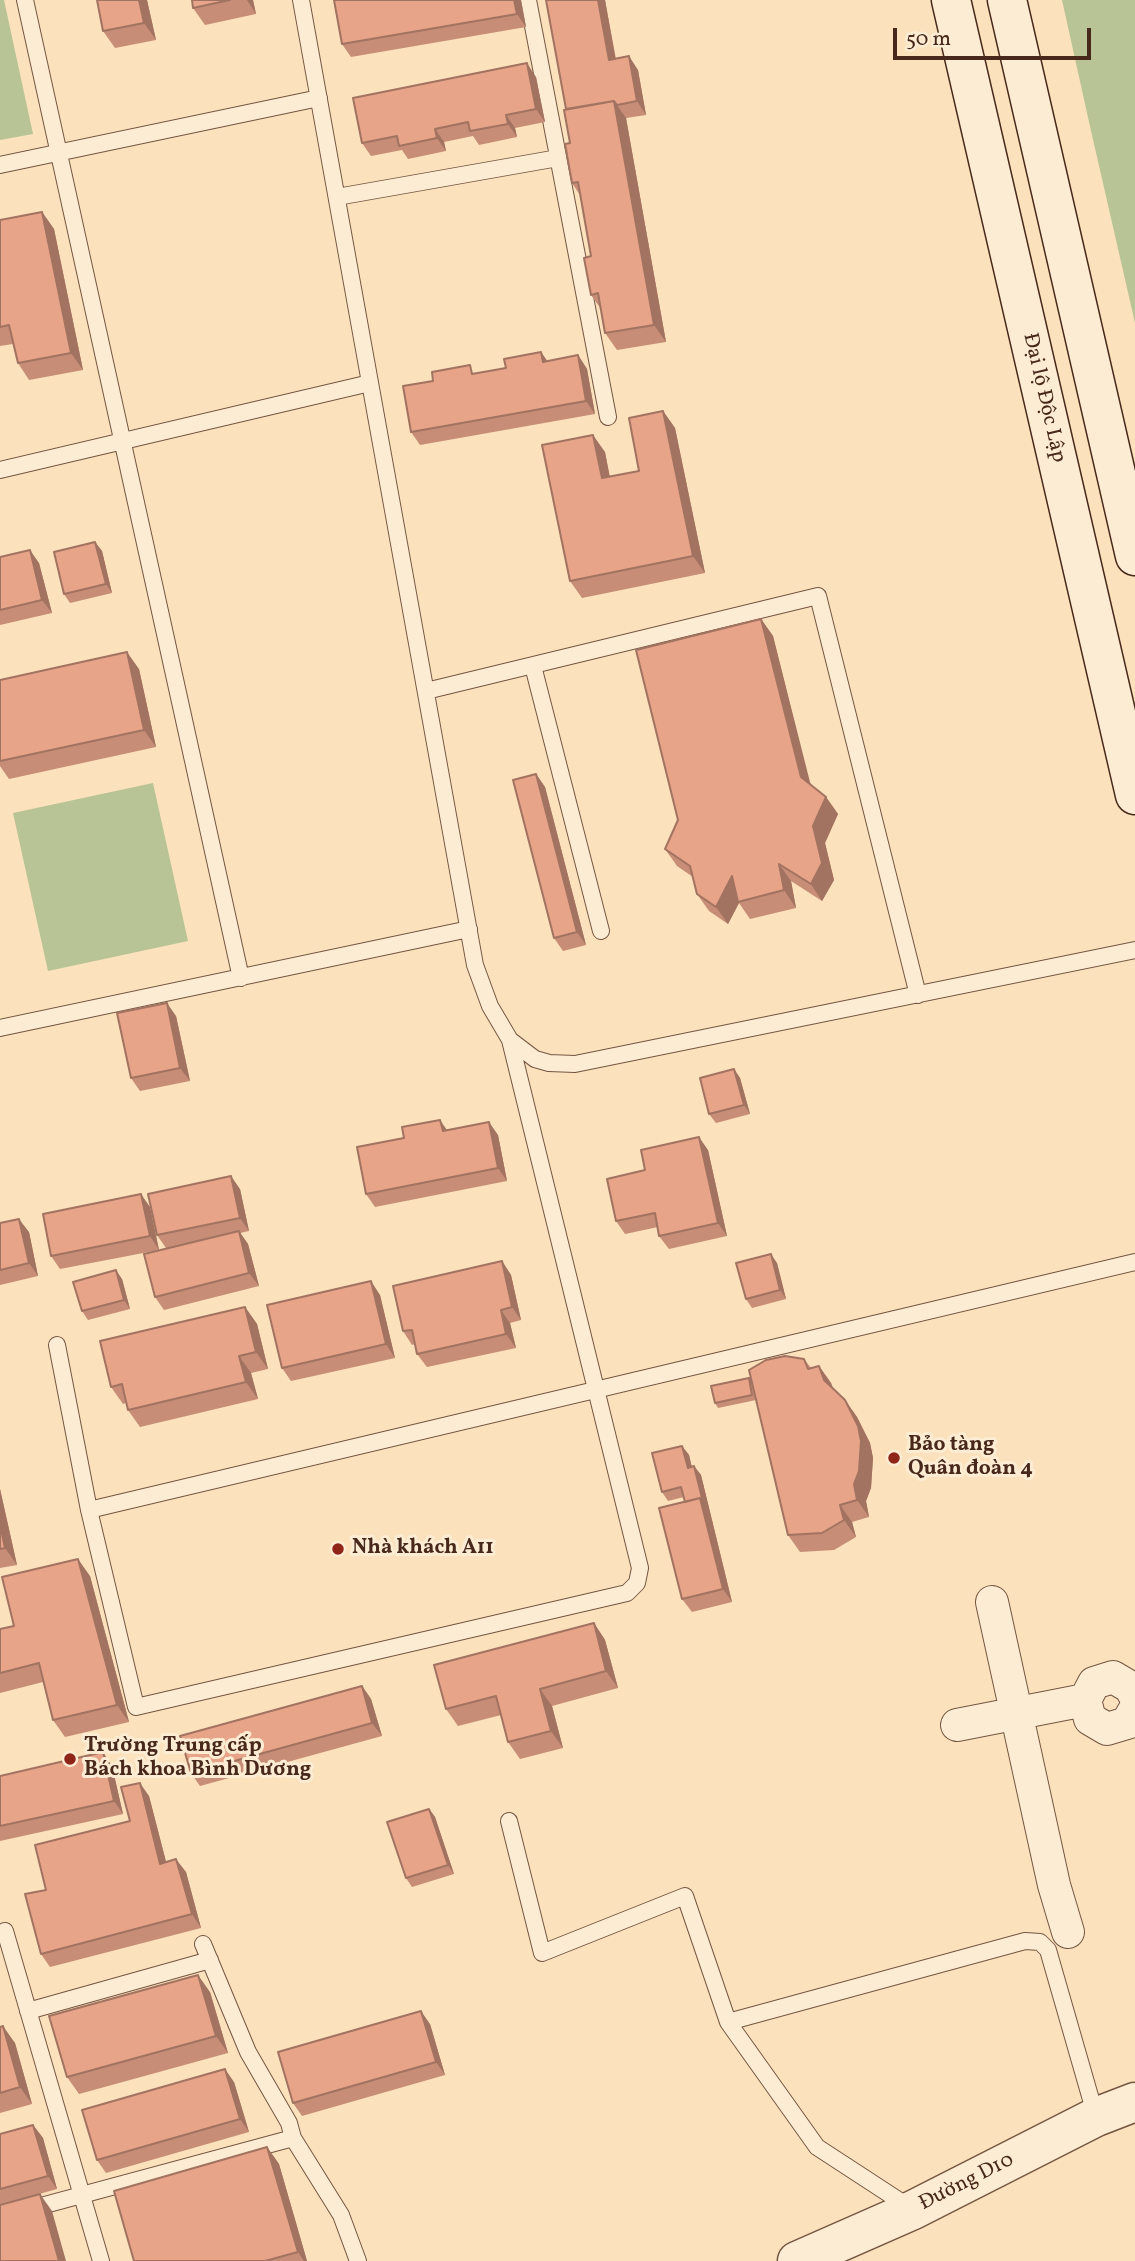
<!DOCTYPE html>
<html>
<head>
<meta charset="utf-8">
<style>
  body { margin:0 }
  #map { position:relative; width:1135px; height:2261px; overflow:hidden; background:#fbe1bc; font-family:Vollkorn,serif }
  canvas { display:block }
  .scale { position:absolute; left:893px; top:28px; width:198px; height:32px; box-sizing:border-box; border:4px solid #48281a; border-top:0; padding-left:9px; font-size:21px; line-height:24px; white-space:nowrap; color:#48281a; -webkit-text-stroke:5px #fcecd3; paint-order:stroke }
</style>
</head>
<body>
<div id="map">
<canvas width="1135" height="2261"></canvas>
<div class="scale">50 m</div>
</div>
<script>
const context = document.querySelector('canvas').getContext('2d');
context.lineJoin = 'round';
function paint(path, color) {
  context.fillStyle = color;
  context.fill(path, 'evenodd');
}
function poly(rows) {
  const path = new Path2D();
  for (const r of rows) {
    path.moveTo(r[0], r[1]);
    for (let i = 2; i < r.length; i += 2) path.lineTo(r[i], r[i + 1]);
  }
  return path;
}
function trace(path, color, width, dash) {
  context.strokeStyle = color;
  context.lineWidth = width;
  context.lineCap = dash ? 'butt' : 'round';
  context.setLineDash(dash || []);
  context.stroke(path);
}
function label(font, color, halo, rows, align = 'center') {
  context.font = font + ' Vollkorn,serif';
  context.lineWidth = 6;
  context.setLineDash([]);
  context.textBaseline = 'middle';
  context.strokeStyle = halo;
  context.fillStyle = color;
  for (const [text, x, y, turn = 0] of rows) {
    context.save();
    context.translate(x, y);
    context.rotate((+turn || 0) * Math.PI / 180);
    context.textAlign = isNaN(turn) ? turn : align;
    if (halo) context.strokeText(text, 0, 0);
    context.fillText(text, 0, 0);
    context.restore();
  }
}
paint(poly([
  [0,0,4,0,33,134,0,140],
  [1062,0,1135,0,1135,323,1089,122],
  [153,783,188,941,48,971,13,813]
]), '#b8c496');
const service = poly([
  [25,0,241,978],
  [301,0,475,965,490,1006,510,1040,535,1059,549,1063,575,1064,1135,950],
  [528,0,608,417],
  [0,165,319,98],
  [337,197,558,158],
  [0,470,370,383],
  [533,666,601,931],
  [426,691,818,596,918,995],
  [0,1028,469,929],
  [57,1345,89,1510,136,1707,627,1593,637,1583,640,1568,510,1040],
  [89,1510,1135,1262],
  [509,1821,542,1953,685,1896,728,2022,817,2147,912,2209],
  [5,1931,101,2261],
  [203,1944,248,2052,289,2123,293,2138,341,2215,358,2261],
  [28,2011,210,1960],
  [728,2022,1025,1941,1040,1942,1048,1950,1096,2117],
  [0,2217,293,2138]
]);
const minor = poly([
  [992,1602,1054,1885,1068,1932],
  [1135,1696,1130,1687,1113,1677,1094,1683,1085,1700,1090,1719,1107,1729,1127,1723,1135,1709],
  [957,1725,1085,1700]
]);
const tertiary = poly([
  [797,2261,913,2210,1096,2117,1135,2102]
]);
const secondary = poly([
  [951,0,1135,795],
  [1007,0,1135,556]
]);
trace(service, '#755642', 18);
trace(minor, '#755642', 34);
trace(tertiary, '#755642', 41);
trace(secondary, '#48281a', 41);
trace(service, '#fcecd3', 16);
trace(minor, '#fcecd3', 32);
trace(tertiary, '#fcecd3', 38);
trace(secondary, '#fcecd3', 38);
paint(poly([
  [147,0,156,40,115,48,103,31],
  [192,0,253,0,256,14,205,25,193,8],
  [521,0,526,27,351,57,342,44],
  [546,0,605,0,616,59,638,70,646,115,626,118,666,342,617,350,605,333,601,309,591,295,591,256,580,195,572,183,570,143,566,109],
  [536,77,545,122,515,128,517,137,479,145,473,136,444,142,446,151,408,159,402,150,371,156,362,143],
  [42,212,54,229,83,370,29,380,18,363,13,344,0,346,0,220],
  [541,352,547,361,578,355,587,369,595,414,420,445,411,432,476,373,506,368],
  [663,411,675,428,705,573,582,598,570,581,605,452,610,477,639,471],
  [95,542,102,551,112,593,70,603,64,594],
  [0,557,39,563,52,613,0,625],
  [761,619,773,636,810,785,826,797,838,814,825,843,834,880,822,901,791,881,796,908,750,919,739,903,728,924,709,911,697,894,693,877,677,866,665,849,678,820],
  [139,669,156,747,9,779,0,766,0,680],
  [536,774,545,787,586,945,563,951,554,938],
  [176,1016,190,1081,140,1091,131,1078],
  [734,1069,740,1078,750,1114,716,1123,709,1114],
  [447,1130,498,1135,507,1181,375,1207,366,1194],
  [708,1150,727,1236,669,1249,659,1236,658,1227,625,1234,616,1221,645,1170],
  [240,1189,249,1231,240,1233,248,1244,259,1286,164,1310,155,1297,166,1248,157,1235],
  [150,1207,159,1250,60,1269,51,1256],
  [0,1223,29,1232,38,1276,0,1285],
  [502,1261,511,1275,521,1320,510,1323,516,1348,427,1367,417,1354,415,1344,412,1345,403,1331],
  [777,1263,786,1299,752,1308,746,1299],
  [122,1279,130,1309,88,1320,82,1311],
  [380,1295,395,1358,291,1381,282,1368],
  [245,1307,257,1324,268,1369,251,1373,258,1399,140,1427,128,1410,126,1403,123,1404,111,1387],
  [804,1359,811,1368,819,1366,831,1383,833,1388,845,1400,857,1417,870,1443,873,1458,871,1488,866,1501,869,1517,852,1522,856,1537,834,1550,800,1552,788,1535,756,1400,718,1408,715,1403,749,1378,751,1382],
  [682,1446,689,1455,692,1467,694,1466,701,1475,732,1602,692,1612,682,1599,685,1502,684,1497,668,1501,662,1492],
  [0,1489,17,1565,0,1568],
  [90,1576,129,1722,65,1737,53,1720,43,1682,0,1693,0,1629,14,1626],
  [594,1623,605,1640,618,1688,552,1706,563,1748,520,1759,508,1742,501,1715,458,1726,446,1709],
  [362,1686,371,1699,382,1736,200,1786,191,1773],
  [112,1766,123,1814,0,1841,0,1776],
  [149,1796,166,1862,186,1872,201,1928,50,1967,41,1954,46,1890,130,1821],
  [429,1809,435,1817,454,1874,412,1887,406,1878],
  [210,1992,228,2053,79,2094,67,2077],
  [430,2024,445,2075,302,2116,293,2103],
  [0,2027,15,2043,32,2104,0,2113],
  [234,2082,249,2132,106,2173,97,2160],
  [33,2125,43,2138,57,2189,0,2205,0,2134],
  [267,2147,279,2164,307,2261,134,2261]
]), '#c78d76');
paint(poly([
  [139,0,147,0,156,40,144,23],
  [247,0,253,0,256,14],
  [514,0,521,0,526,27,517,14],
  [598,0,605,0,618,73,609,60],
  [629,56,638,70,646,115,637,101],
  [527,63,536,77,545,122,536,109],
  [614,101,626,118,666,342,654,325],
  [506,115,515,128,517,137,508,124],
  [435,129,444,142,446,151,437,138],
  [42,212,54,229,83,370,71,353],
  [541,352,550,365,543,362],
  [578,355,587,369,595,414,586,401],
  [663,411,675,428,705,573,693,556],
  [593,435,605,452,613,495,602,478],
  [95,542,102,551,112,593,106,584],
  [30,550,39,563,52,613,42,600],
  [761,619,773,636,813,794,801,777],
  [127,652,139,669,156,747,144,730],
  [536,774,545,787,586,945,577,932],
  [826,797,838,814,825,843,834,880,822,901,811,884,813,826],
  [779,864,791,881,796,908,784,890],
  [732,876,739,903,728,924,716,907],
  [167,1003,176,1016,190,1081,180,1068],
  [734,1069,740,1078,750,1114,744,1105],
  [440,1120,449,1133,443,1131],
  [489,1122,498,1135,507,1181,498,1168],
  [699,1137,708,1150,727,1236,718,1223],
  [231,1176,240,1189,249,1231,240,1218],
  [141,1194,150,1207,159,1250,150,1236],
  [19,1219,29,1232,38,1276,29,1263],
  [239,1231,248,1244,259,1286,249,1273],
  [771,1254,777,1263,786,1299,780,1290],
  [502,1261,511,1275,521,1320,512,1307],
  [116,1270,122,1279,130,1309,124,1300],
  [371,1281,380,1295,395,1358,386,1344],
  [245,1307,257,1324,268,1369,256,1352],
  [501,1310,510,1323,516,1348,506,1334],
  [239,1356,251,1373,258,1399,246,1382],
  [819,1366,831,1383,836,1397,824,1380],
  [845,1400,857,1417,870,1443,873,1458,871,1488,866,1501,869,1517,857,1500,854,1484],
  [682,1446,689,1455,694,1477,688,1468],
  [694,1466,701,1475,732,1602,723,1589,700,1498],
  [0,1489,17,1565,5,1548,0,1524],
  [840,1505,852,1522,856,1537,844,1520],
  [78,1559,90,1576,129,1722,117,1705],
  [594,1623,605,1640,618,1688,606,1671],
  [362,1686,371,1699,382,1736,372,1723],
  [540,1689,552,1706,563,1748,551,1731],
  [103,1752,112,1766,123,1814,114,1801],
  [140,1783,149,1796,170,1877,160,1864],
  [429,1809,435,1817,454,1874,448,1865],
  [176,1859,186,1872,201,1928,192,1914],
  [198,1975,210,1992,228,2053,216,2036],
  [421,2011,430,2024,445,2075,436,2062],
  [3,2026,15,2043,32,2104,20,2087],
  [225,2069,234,2082,249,2132,240,2119],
  [33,2125,43,2138,57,2189,48,2176],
  [267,2147,279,2164,307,2261,304,2261,298,2252],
  [40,2194,52,2211,66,2261,59,2261]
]), '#a27360');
const building = poly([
  [97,0,139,0,144,23,103,31,97,0],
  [192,0,230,0,193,8,192,0],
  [334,0,514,0,517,14,342,44,334,0],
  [546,0,598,0,609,60,629,56,637,101,617,105,614,101,566,109,546,0],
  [527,63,536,109,506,115,508,124,470,131,468,122,435,129,437,138,399,146,397,136,362,143,353,98,527,63],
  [614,101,654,325,605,333,598,293,591,295,584,258,591,256,578,182,572,183,565,144,570,143,564,110,614,101],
  [42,212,71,353,18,363,9,325,0,327,0,220,42,212],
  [541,352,543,362,578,355,586,401,411,432,403,386,433,381,432,372,470,365,472,374,506,368,504,359,541,352],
  [663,411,693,556,570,581,542,445,593,435,602,478,639,471,629,418,663,411],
  [95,542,106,584,64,594,54,552,95,542],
  [30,550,42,600,0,610,0,557,30,550],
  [761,619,801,777,826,797,813,826,822,863,811,884,779,864,784,890,738,902,732,876,716,907,697,894,690,866,665,849,678,820,636,650,761,619],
  [127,652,144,730,0,761,0,680,127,652],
  [536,774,577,932,554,938,513,780,536,774],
  [167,1003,180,1068,131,1078,117,1013,167,1003],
  [734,1069,744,1105,709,1114,700,1078,734,1069],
  [440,1120,443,1131,489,1122,498,1168,366,1194,357,1147,404,1138,402,1127,440,1120],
  [699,1137,718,1223,659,1236,655,1213,616,1221,607,1179,645,1170,641,1150,699,1137],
  [231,1176,240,1218,157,1235,148,1194,231,1176],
  [141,1194,150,1236,51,1256,43,1214,141,1194],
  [19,1219,29,1263,0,1270,0,1223,19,1219],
  [239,1231,249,1273,155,1297,144,1254,239,1231],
  [771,1254,780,1290,746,1299,736,1263,771,1254],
  [502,1261,512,1307,501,1310,506,1334,417,1354,412,1330,403,1331,393,1286,502,1261],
  [116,1270,124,1300,82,1311,73,1282,116,1270],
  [371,1281,386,1344,282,1368,267,1305,371,1281],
  [245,1307,256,1352,239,1356,246,1382,128,1410,122,1384,111,1387,100,1341,245,1307],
  [785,1356,804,1359,808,1369,819,1366,824,1380,845,1400,858,1426,861,1441,859,1471,854,1484,857,1500,840,1505,844,1520,822,1533,788,1535,749,1370,766,1360,785,1356],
  [749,1378,752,1395,715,1403,711,1386,749,1378],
  [682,1446,688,1468,694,1466,703,1502,700,1498,685,1502,681,1487,662,1492,652,1453,682,1446],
  [700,1498,723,1589,682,1599,659,1508,700,1498],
  [0,1524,5,1548,0,1549,0,1524],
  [78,1559,117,1705,53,1720,39,1663,0,1673,0,1629,14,1626,2,1577,78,1559],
  [594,1623,606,1671,540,1689,551,1731,508,1742,496,1696,446,1709,434,1665,594,1623],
  [362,1686,372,1723,191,1773,180,1736,362,1686],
  [103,1752,114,1801,0,1826,0,1776,103,1752],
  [140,1783,160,1864,176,1859,192,1914,41,1954,25,1894,46,1890,35,1845,130,1821,121,1787,140,1783],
  [429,1809,448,1865,406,1878,387,1822,429,1809],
  [198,1975,216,2036,67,2077,49,2016,198,1975],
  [421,2011,436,2062,293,2103,278,2052,421,2011],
  [3,2026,20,2087,0,2093,0,2027,3,2026],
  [225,2069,240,2119,97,2160,82,2110,225,2069],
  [33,2125,48,2176,0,2189,0,2134,33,2125],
  [267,2147,298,2252,265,2261,134,2261,114,2191,267,2147],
  [40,2194,59,2261,0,2261,0,2205,40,2194]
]);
paint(building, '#e7a489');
trace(building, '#a27360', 2);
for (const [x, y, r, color] of [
  [894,1458,7,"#8f2418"],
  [338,1549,7,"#8f2418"],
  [70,1759,7,"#8f2418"]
]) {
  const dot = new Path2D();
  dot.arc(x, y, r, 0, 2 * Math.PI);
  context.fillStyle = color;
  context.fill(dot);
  trace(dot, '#fcecd3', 2.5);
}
label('21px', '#48281a', '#fcecd3', [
  ["Đại lộ Độc Lập",1043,398,77],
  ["Đường D10",967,2183,-27]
]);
label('bold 21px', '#48281a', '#fcecd3', [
  ["Bảo tàng",908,1446],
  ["Quân đoàn 4",908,1470],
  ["Nhà khách A11",352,1549],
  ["Trường Trung cấp",84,1747],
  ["Bách khoa Bình Dương",84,1771]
], 'left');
</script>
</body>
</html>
